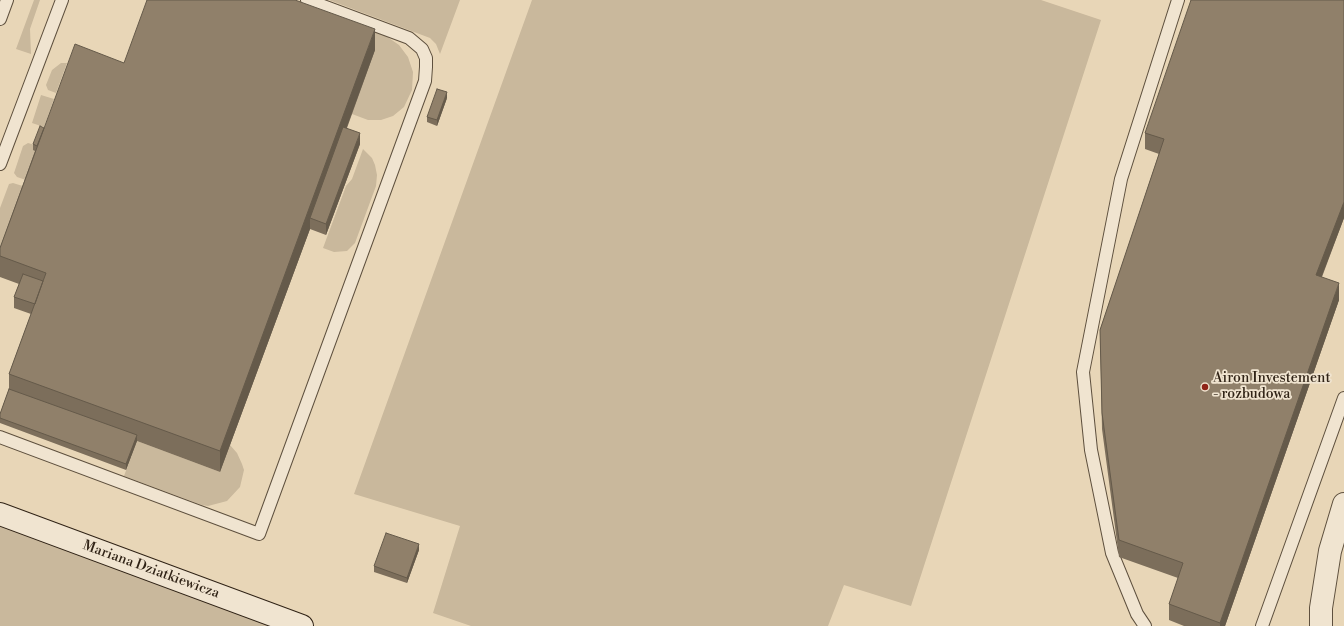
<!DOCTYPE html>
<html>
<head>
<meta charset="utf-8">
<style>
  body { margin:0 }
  canvas { display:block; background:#e8d6b7 }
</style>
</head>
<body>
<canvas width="1344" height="626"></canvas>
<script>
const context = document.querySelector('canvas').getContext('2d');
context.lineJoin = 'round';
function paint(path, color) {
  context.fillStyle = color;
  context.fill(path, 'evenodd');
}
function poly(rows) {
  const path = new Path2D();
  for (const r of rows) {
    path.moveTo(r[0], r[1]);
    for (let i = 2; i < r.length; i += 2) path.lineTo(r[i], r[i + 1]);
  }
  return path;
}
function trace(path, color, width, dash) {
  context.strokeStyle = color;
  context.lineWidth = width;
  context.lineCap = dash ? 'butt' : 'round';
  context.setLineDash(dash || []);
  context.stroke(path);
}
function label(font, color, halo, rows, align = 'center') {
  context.font = font + ' "Libre Bodoni",serif';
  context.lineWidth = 3.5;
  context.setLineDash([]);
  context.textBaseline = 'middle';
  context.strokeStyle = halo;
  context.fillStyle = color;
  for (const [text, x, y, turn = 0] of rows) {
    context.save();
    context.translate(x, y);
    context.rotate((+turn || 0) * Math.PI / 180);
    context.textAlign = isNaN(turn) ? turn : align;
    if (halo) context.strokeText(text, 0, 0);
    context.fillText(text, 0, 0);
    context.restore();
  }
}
paint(poly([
  [34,0,40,0,30,29,31,54,16,49],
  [286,0,386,36,399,45,408,57,413,72,412,90,404,107,393,116,381,120,368,120,352,114],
  [329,0,460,0,440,54,436,44,430,38],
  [532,0,1041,0,1101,20,911,606,844,585,828,626,471,626,433,613,460,526,354,494],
  [61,63,67,63,56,93,48,90,46,85,52,70],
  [41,95,54,99,44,127,32,123],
  [28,143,35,145,42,153,32,182,17,177,14,173,23,146],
  [363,149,372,158,375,165,377,175,376,186,355,243,347,251,334,252,323,248,346,186,352,179],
  [13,183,29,188,0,268,0,208,9,184],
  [137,441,220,472,230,445,237,453,242,464,244,470,240,487,227,501,208,506,202,505,124,476],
  [0,526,275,626,0,626]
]), '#c9b89c');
const lane = poly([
  [0,19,7,0],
  [0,164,62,0],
  [0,437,259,534,425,81,426,67,426,58,422,49,409,38,307,0],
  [1145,626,1137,614,1112,553,1091,450,1083,372,1121,179,1178,0],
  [1262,626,1344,398]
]);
const street = poly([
  [1321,626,1321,608,1330,551,1344,504]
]);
const secondary = poly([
  [0,514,302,626]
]);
trace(lane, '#5e503e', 14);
trace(street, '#5e503e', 24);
trace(secondary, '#302316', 24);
trace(lane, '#f0e4d0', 12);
trace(street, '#f0e4d0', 22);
trace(secondary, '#f0e4d0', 22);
paint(poly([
  [1344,0,1344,218,1322,277,1339,300,1225,626,1184,626,1169,620,1169,604,1178,578,1119,557,1102,429,1100,330,1159,154,1145,149,1145,133],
  [375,50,347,128,360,144,326,235,310,229,220,472,137,441,126,470,0,423,0,414,9,389,9,374,31,314,14,308,14,297,19,284,0,277,0,248,35,151,33,150,33,144,44,128,124,63],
  [447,98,437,126,427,122,427,117],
  [419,550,407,583,374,572,374,566]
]), '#7c6e5b');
paint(poly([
  [375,29,375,50,313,219,310,218,310,229,220,472,220,451],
  [447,92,447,98,437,126,437,120],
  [360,133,360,144,326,235,326,224],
  [1344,202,1344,218,1316,291,1316,275],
  [1339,283,1339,300,1225,626,1220,626,1220,623],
  [137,435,137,441,126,470,126,464],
  [419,544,419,550,407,583,407,578]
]), '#655a4a');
const building = poly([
  [147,0,295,0,375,29,220,451,9,374,46,273,0,256,0,248,32,161,75,44,124,63,147,0],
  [1191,0,1344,0,1344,202,1316,275,1339,283,1220,623,1169,604,1183,563,1119,540,1102,413,1100,330,1164,139,1145,133,1191,0],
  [437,89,447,92,437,120,427,117,437,89],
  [40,126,44,128,37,146,33,144,40,126],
  [343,127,360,133,326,224,310,218,343,127],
  [23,274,43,281,35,304,14,297,23,274],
  [9,389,137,435,126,464,0,418,0,414,9,389],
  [386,533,419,544,407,578,374,566,386,533]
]);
paint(building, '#90806a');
trace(building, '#655a4a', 1);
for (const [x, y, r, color] of [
  [1205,387,4,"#8f2418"]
]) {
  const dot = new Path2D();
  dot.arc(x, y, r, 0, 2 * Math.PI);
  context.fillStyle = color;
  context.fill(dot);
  trace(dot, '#f0e4d0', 1.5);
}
label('14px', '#302316', '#f0e4d0', [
  ["Airon Investement",1213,379],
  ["- rozbudowa",1213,395]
], 'left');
label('14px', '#302316', '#f0e4d0', [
  ["Mariana Dziatkiewicza",151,570,20]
]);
</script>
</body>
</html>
